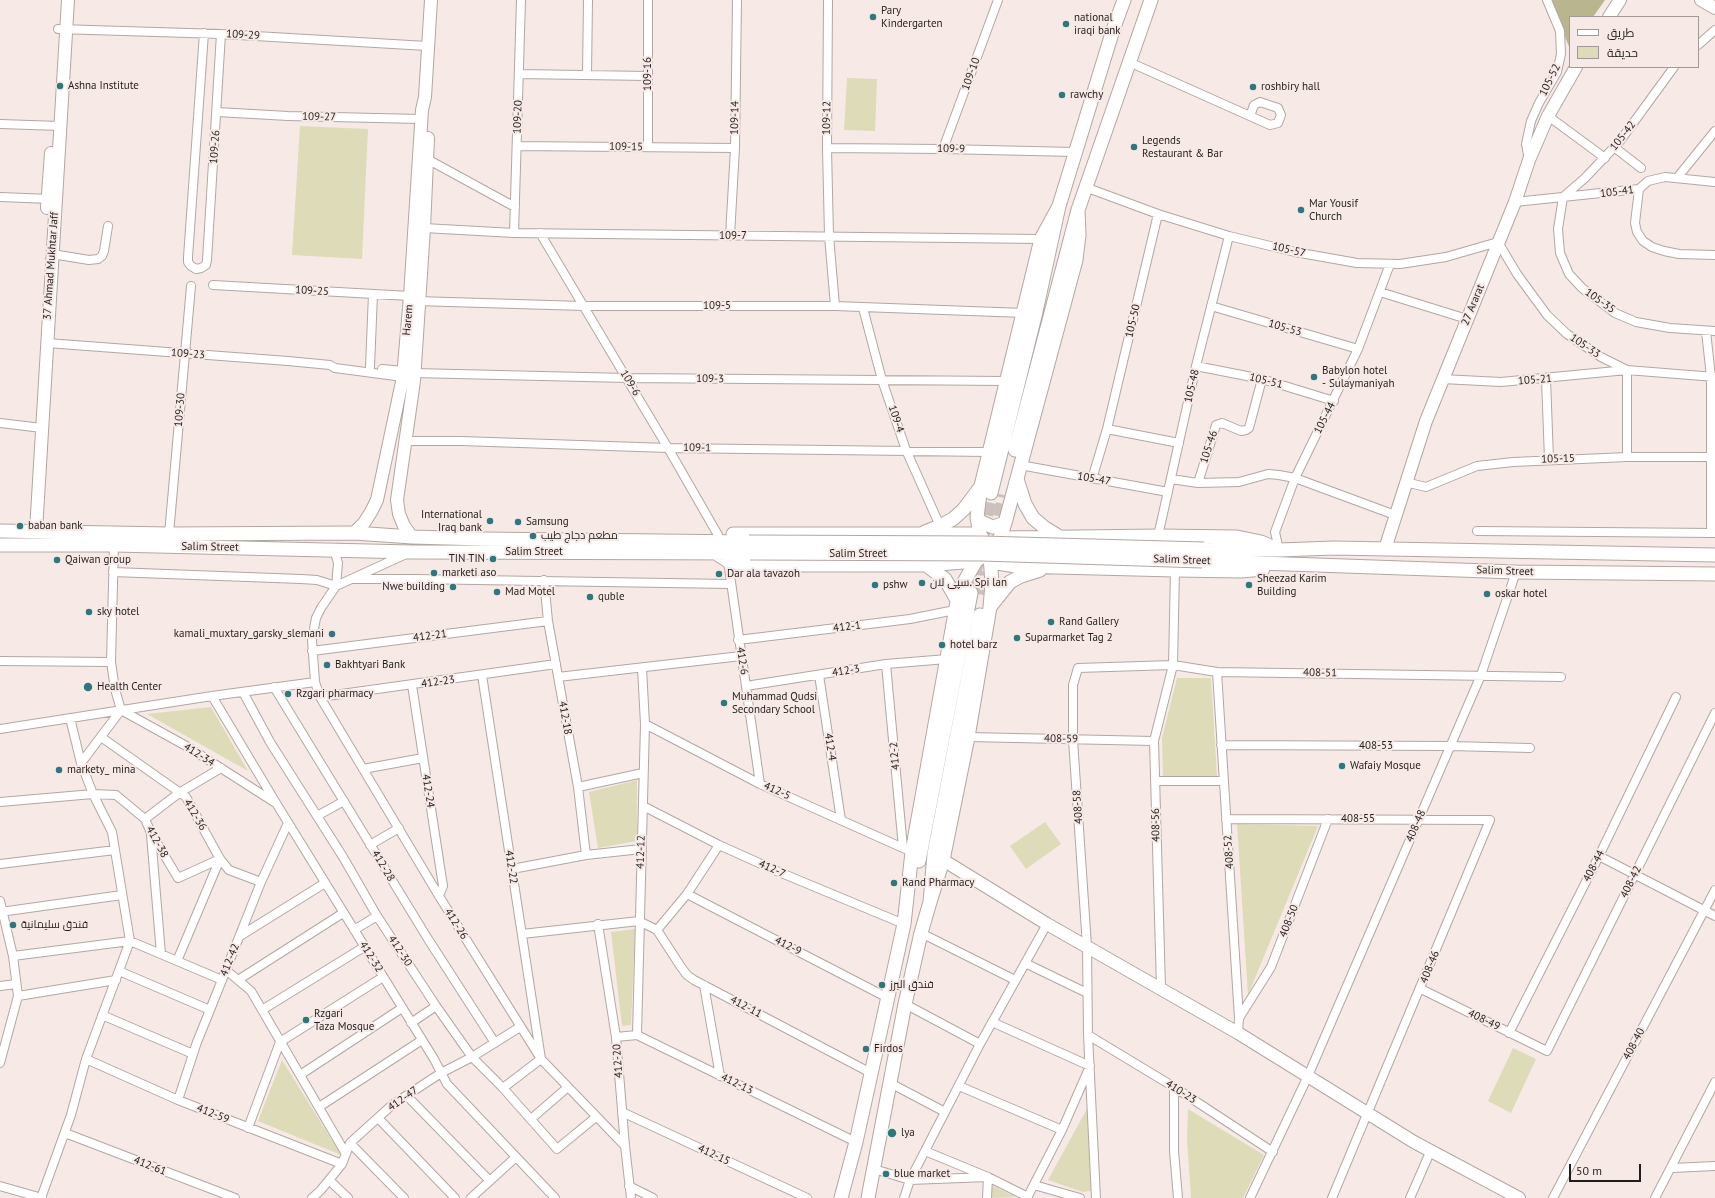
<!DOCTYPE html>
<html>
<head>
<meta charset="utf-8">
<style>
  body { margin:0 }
  #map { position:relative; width:1715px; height:1198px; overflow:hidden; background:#f7eae6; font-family:"PT Sans",Cairo,sans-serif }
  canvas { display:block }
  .legend { position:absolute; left:1569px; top:16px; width:130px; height:52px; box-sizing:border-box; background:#f7eae6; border:1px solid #a29895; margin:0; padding:5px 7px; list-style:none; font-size:12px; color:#221d1c }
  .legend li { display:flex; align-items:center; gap:8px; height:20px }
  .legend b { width:20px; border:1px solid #a29895 }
  .scale { position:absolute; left:1569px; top:1164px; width:72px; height:18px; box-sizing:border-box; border:2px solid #221d1c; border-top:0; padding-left:5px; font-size:12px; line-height:14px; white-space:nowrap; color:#221d1c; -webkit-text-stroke:3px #f7eae6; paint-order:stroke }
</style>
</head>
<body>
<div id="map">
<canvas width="1715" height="1198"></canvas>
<ul class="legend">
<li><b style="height:5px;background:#fff"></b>طريق</li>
<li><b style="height:11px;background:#dedbb8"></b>حديقة</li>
</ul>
<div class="scale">50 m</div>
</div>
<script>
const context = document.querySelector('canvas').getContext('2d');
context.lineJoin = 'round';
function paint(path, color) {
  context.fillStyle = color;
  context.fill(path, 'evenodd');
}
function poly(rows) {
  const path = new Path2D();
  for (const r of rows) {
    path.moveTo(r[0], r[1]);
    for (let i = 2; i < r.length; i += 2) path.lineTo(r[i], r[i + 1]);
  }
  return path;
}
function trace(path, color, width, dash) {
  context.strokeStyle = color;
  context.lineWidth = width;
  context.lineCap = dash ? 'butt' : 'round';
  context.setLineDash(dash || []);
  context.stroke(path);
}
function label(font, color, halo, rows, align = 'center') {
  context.font = font + ' "PT Sans",Cairo,sans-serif';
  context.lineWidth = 4;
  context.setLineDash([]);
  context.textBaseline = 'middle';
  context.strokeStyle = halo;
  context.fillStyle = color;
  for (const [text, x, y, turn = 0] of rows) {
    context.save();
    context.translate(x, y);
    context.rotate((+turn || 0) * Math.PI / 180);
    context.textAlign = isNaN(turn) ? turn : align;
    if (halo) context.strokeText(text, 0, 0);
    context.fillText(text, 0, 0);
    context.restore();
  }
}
paint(poly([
  [847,78,877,79,875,131,844,130],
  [300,126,368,129,362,259,292,255],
  [1177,678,1211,678,1217,776,1163,776,1162,738],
  [211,707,248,771,147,714],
  [637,780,637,841,598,848,589,792],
  [1045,822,1061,844,1026,869,1010,846],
  [1237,824,1318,826,1248,995],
  [635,929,631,1025,622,1026,611,932],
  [1513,1048,1536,1059,1511,1113,1488,1101],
  [282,1060,341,1155,258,1121],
  [1089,1105,1091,1191,1083,1192,1048,1180],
  [1188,1109,1264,1155,1243,1198,1191,1198,1187,1139],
  [991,1185,1016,1197,991,1198]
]), '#dedbb8');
paint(poly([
  [1550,0,1605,0,1593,17,1570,17,1570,49]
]), '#b9b68f');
trace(poly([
  [983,534,991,493],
  [996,535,1004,495],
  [971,593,978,559],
  [984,595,988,572]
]), '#ccc1be', 13, [13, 6]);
const street = poly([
  [648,0,648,147],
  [828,0,827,148,829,236,835,306],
  [58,29,221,34,427,46],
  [204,33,188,257,188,262,191,266,196,269,201,268,206,265,207,260,221,34],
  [1698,45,1715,30],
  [1129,62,1270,125,1278,123,1281,115,1278,108,1260,102,1254,105,1250,116],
  [519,74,648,76],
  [587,75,588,0],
  [217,112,288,116,421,119],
  [1548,116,1605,158],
  [0,124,60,126],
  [517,146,735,148],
  [1614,147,1641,168],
  [827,148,943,149,1075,152],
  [943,149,998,0],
  [427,159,515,207],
  [1529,160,1526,144,1531,121,1539,103,1557,72,1561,54,1560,31,1547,0],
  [1677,178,1715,131],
  [1085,187,1158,214,1229,236,1295,252,1357,263,1400,264,1446,257,1498,242,1517,274,1547,315,1567,334,1601,357,1627,370,1715,377],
  [1639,189,1635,223,1637,232,1643,241,1652,247,1664,251,1679,254,1715,255],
  [0,197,51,199],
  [1563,197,1558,229,1560,253,1569,274,1582,288,1615,313,1636,322,1670,328,1715,331],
  [1563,197,1585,178,1620,141,1674,67],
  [1515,202,1639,189,1648,181,1665,177,1715,182],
  [424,228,514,233,1041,239],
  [514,233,521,0],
  [540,233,668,448,718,535],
  [730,236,735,148,737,0],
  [52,254,89,260,98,259,102,256,104,251,108,226],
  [213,285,410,296],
  [1380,292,1467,319],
  [415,301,584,306,835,306,1024,313],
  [1211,306,1358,349],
  [863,308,882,380,906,450,940,526],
  [1706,331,1711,377,1711,533],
  [47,343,288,361,330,365,335,368,403,377],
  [1196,366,1262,379,1334,401],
  [370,367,373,294],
  [382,369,403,371],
  [414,373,627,378,1006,381],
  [1442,379,1501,382,1627,370,1627,457],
  [1546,379,1549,459],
  [0,423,42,428],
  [1107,429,1179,443],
  [404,441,461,441,668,448,989,452],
  [1020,465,1168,492],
  [1092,479,1107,429,1158,214],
  [1171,479,1198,483,1239,482,1268,474,1279,475,1295,478,1395,515],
  [1405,482,1426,487,1477,466,1513,462,1627,457,1715,457],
  [1198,483,1216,425,1222,423,1241,431,1246,430,1249,428,1262,379],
  [1477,531,1715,533],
  [169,534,191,286],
  [1158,536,1196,366,1229,236],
  [114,545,111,662,115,689,121,710],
  [334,549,338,563,336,586,321,608,316,618,312,640,315,682,320,697,439,896,541,1059,625,1146],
  [1279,550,1275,532,1295,478,1358,349,1390,264],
  [728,561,760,784],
  [113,572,301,579,317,580,336,586,406,554],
  [351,579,413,579,730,584],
  [544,580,548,621,578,787,586,855],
  [738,640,910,619,955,610],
  [312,651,548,621],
  [0,661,111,662],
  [886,664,903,848],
  [1217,672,1239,1018,1238,1033],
  [482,675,541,1059,503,1088],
  [819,675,841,820],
  [558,677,741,656],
  [412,685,443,886,439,896],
  [746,686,886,664,947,659],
  [274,687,428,939,495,1043],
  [243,692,270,742,343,857,377,916,436,1006,472,1057,503,1088,557,1149,596,1117],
  [212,696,276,803,434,1059,447,1084,555,1198],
  [320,697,556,664],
  [121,710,188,747,274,802],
  [645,724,760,784,912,852],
  [0,729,212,696,315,682],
  [101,737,186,797,220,859,229,870,261,882],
  [968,737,1154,741],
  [1221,745,1450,746,1530,748],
  [81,763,121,710],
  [363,769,423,758],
  [1155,781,1223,781],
  [578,787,643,773],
  [0,802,93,794,116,795,145,819,151,833,178,878,220,859],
  [643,806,719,845,779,872,904,924],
  [317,816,344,801],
  [145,819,179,793,221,768],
  [1226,819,1490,820,1332,1198],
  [151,835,161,954],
  [370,845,399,828],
  [1599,856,1715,916],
  [0,864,115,850],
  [512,869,586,855,641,849],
  [687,894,888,998],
  [0,901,13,956,18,996,0,1063],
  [0,912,122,895],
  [598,924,616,1037,625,1146,631,1198],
  [354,930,377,916],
  [657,930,687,894,719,845],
  [921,933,1015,980],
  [522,934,639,921,657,930,681,967,687,975,694,980,871,1073],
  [240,936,325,883],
  [130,941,222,980],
  [13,956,130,941],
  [177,961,220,859],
  [1025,963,1087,993],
  [226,970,251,991,346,1154],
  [119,971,210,1010],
  [238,980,343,913],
  [704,985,720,1076],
  [0,986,16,984],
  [1161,988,1154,741,1173,665,1175,570],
  [1421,989,1547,1051,1715,713],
  [18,996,116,980],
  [905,1004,980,1044],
  [262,1010,364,947],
  [102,1015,193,1054],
  [1239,1018,1271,967,1328,819],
  [992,1022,1090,1066,1062,1130,1027,1198],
  [411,1023,436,1006],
  [1509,1033,1599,856,1676,697],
  [637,1035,645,724,642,668],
  [1088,1035,1174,1087,1273,1152],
  [616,1037,637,1035,856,1142],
  [86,1059,178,1100,342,1164],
  [300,1075,402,1008],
  [890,1083,945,1112],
  [959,1086,1062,1130],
  [1174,1087,1174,1151,1178,1198],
  [407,1096,490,1181],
  [178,1100,197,1042,210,1010,261,882,288,823],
  [319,1107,422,1040],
  [622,1112,807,1198],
  [378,1118,455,1198],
  [531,1119,568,1087],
  [248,1128,280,1042,383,977],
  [65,1133,235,1198],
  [350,1143,404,1198],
  [925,1151,988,1177,1028,1197],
  [1672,1168,1715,1166],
  [874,1169,910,1180,988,1177],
  [329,1180,348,1198],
  [1034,1185,1080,1198],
  [0,1186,42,1198],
  [629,1186,653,1198],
  [41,1198,71,1115,86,1059,130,941,112,832,93,794,81,763,70,718],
  [312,1198,320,1191,342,1164,350,1143,392,1105,441,1073,472,1057,520,1027],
  [471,1198,516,1157],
  [904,1198,910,1180,980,1044,1047,924],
  [987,1198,988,1177],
  [1096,1198,1088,1035,1087,946,1073,740,1073,685,1078,668,1173,665,1217,672,1561,677],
  [1250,1198,1308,1076,1481,675,1516,572],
  [1410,1198,1431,1150],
  [1553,1198,1715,890],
  [1655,1198,1715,1082]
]);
const secondary = poly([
  [1701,0,1715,8],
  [1609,17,1620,0],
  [47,208,51,153],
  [36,531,68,0],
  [354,533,364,523,371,512,377,500,403,377,410,296,422,110,425,97,431,0],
  [412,537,404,526,399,514,397,500,414,381,424,228,428,138],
  [1385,549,1426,421,1515,202,1529,160,1548,116,1576,67],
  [943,860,1047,924,1238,1033,1414,1142,1519,1198]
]);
const primary = poly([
  [1015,450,1078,210,1151,0],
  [1017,479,1025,504,1033,518,1045,528,1060,537],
  [991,493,1035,316,1059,206,1113,30,1124,0],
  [977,517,981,522,993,527,1005,523],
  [0,531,169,534,354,533,412,537,483,539,749,542],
  [925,532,940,526,953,519,964,509,979,489],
  [733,534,980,534],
  [1000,538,1158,536,1237,537,1261,542,1270,546],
  [0,545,114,545,411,552,750,553],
  [1204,549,1279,550,1334,548,1715,555],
  [717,554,728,561,750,565,926,565,976,561],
  [1202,561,1516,572,1715,574],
  [991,562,1016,566,1175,570,1241,571,1263,569],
  [926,565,945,579,957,600],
  [990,607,1010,582,1021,576,1040,570],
  [919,861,971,593],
  [930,902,943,860,968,737,990,607,992,583,990,557,986,545,980,534,977,517,981,486,1041,239,1059,206],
  [841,1198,856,1142,904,924,912,852,959,591,976,561,989,551,1000,538,1005,523,1076,260,1079,235,1078,210],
  [868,1198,905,1004,921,933,930,902,934,854,980,615]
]);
trace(street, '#b2a7a3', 10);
trace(secondary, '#b2a7a3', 14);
trace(primary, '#b2a7a3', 15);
trace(street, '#fff', 8);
trace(secondary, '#fff', 12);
trace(primary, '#fff', 13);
const primaryBridge = poly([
  [749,542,982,543,1204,549],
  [750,553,982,554,1202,561]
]);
trace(primaryBridge, '#b2a7a3', 15, []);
trace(primaryBridge, '#fff', 13);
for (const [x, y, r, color] of [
  [873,17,4,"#2e777c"],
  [1066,24,4,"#2e777c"],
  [60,86,4,"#2e777c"],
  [1253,87,4,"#2e777c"],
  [1062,95,4,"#2e777c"],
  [1134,147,4,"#2e777c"],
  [1301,210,4,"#2e777c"],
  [1314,377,4,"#2e777c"],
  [490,521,4,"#2e777c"],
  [518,522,4,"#2e777c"],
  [20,526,4,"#2e777c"],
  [533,536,4,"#2e777c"],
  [493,559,4,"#2e777c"],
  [57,560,4,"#2e777c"],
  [434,573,4,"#2e777c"],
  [719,574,4,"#2e777c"],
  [922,583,4,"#2e777c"],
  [875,585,4,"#2e777c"],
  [1249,585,4,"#2e777c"],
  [453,587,4,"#2e777c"],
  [497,592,4,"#2e777c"],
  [1487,594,4,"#2e777c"],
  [590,597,4,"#2e777c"],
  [89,612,4,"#2e777c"],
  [1051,622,4,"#2e777c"],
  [332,634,4,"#2e777c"],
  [1017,638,4,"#2e777c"],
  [942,645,4,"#2e777c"],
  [327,665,4,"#2e777c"],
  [88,687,5,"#2e777c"],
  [288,694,4,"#2e777c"],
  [724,703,4,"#2e777c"],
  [1342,766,4,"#2e777c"],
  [59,770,4,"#2e777c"],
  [894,883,4,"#2e777c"],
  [13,925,4,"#2e777c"],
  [882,985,4,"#2e777c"],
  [306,1020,4,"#2e777c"],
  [866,1049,4,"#2e777c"],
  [892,1133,5,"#2e777c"],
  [886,1174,4,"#2e777c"]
]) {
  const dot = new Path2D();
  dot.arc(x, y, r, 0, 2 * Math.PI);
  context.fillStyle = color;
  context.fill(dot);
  trace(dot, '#f7eae6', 1.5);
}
label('11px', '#221d1c', '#f7eae6', [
  ["Pary",881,11],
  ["Kindergarten",881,24],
  ["national",1074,18],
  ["iraqi bank",1074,31],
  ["Ashna Institute",68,86],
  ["roshbiry hall",1261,87],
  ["rawchy",1070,95],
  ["Legends",1142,141],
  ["Restaurant & Bar",1142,154],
  ["Mar Yousif",1309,204],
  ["Church",1309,217],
  ["Babylon hotel",1322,371],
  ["- Sulaymaniyah",1322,384],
  ["International",482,515,"right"],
  ["Iraq bank",482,528,"right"],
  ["Samsung",526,522],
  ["baban bank",28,526],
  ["مطعم دجاج طيب",541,536],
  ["TIN TIN",485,559,"right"],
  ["Qaiwan group",65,560],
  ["marketi aso",442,573],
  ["Dar ala tavazoh",727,574],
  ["Sheezad Karim",1257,579],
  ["Building",1257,592],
  ["سپی لان. Spi lan",930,583],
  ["pshw",883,585],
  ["Nwe building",445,587,"right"],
  ["Mad Motel",505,592],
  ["oskar hotel",1495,594],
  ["quble",598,597],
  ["sky hotel",97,612],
  ["Rand Gallery",1059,622],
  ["kamali_muxtary_garsky_slemani",324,634,"right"],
  ["Suparmarket Tag 2",1025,638],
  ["hotel barz",950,645],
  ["Bakhtyari Bank",335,665],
  ["Health Center",97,687],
  ["Rzgari pharmacy",296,694],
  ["Muhammad Qudsi",732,697],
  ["Secondary School",732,710],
  ["Wafaiy Mosque",1350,766],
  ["markety_ mina",67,770],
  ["Rand Pharmacy",902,883],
  ["فندق سليمانية",21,925],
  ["فندق البرز",890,985],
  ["Rzgari",314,1014],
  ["Taza Mosque",314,1027],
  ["Firdos",874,1049],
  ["lya",901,1133],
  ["blue market",894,1174]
], 'left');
label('11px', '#221d1c', '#f7eae6', [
  ["109-29",243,35,3],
  ["109-16",648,74,-90],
  ["109-10",971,74,-70],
  ["105-52",1550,80,-64],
  ["109-27",319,117,1],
  ["109-20",518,117,-88],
  ["109-14",735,118,-89],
  ["109-12",827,118,-89],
  ["105-42",1623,136,-52],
  ["109-26",215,147,-86],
  ["109-15",626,147,1],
  ["109-9",951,149,1],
  ["105-41",1617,192,-7],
  ["109-7",733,236],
  ["105-57",1289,250,13],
  ["37 Ahmad Mukhtar Jaff",51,266,-86],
  ["109-25",312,291,3],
  ["105-35",1600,301,35],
  ["27 Ararat",1473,305,-68],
  ["109-5",717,306],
  ["Harem",408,320,-85],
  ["105-50",1133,321,-77],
  ["105-53",1285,328,16],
  ["105-33",1585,346,34],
  ["109-23",188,354,4],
  ["109-3",710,379,1],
  ["105-21",1535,380,-5],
  ["105-51",1266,381,14],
  ["109-6",630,383,59],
  ["105-48",1192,386,-77],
  ["109-30",180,410,-85],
  ["105-44",1325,418,-63],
  ["109-4",896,419,71],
  ["105-46",1209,447,-72],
  ["109-1",697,448,1],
  ["105-15",1558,459,-2],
  ["105-47",1094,479,10],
  ["Salim Street",210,547,1],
  ["Salim Street",534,552],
  ["Salim Street",858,554],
  ["Salim Street",1182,560,2],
  ["Salim Street",1505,571,2],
  ["412-1",847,627,-7],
  ["412-21",430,636,-7],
  ["412-6",742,661,81],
  ["412-3",846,671,-9],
  ["408-51",1320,673,1],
  ["412-23",438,682,-8],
  ["412-18",565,718,80],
  ["408-59",1061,739,1],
  ["408-53",1376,746],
  ["412-4",830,747,81],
  ["412-34",199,755,32],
  ["412-2",895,756,-95],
  ["412-24",428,791,81],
  ["412-5",777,791,24],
  ["408-58",1078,807,-94],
  ["412-36",195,815,59],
  ["408-55",1358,819],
  ["408-56",1156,825,-91],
  ["408-48",1416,826,-67],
  ["412-38",157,842,61],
  ["412-12",641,852,-88],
  ["408-52",1229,852,-94],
  ["412-28",383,866,59],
  ["408-44",1594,866,-63],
  ["412-22",511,867,81],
  ["412-7",772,869,24],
  ["408-42",1631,882,-64],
  ["408-50",1289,921,-69],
  ["412-26",456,924,58],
  ["412-9",788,946,27],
  ["412-30",400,951,57],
  ["412-32",371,957,58],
  ["412-42",230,960,-68],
  ["408-46",1430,967,-68],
  ["412-11",746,1007,28],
  ["408-49",1484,1020,26],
  ["408-40",1634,1044,-62],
  ["412-20",618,1061,-94],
  ["412-13",737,1084,26],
  ["410-23",1181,1092,33],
  ["412-47",403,1099,-35],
  ["412-59",213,1114,21],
  ["412-15",714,1155,25],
  ["412-61",150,1166,21]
]);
</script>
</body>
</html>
